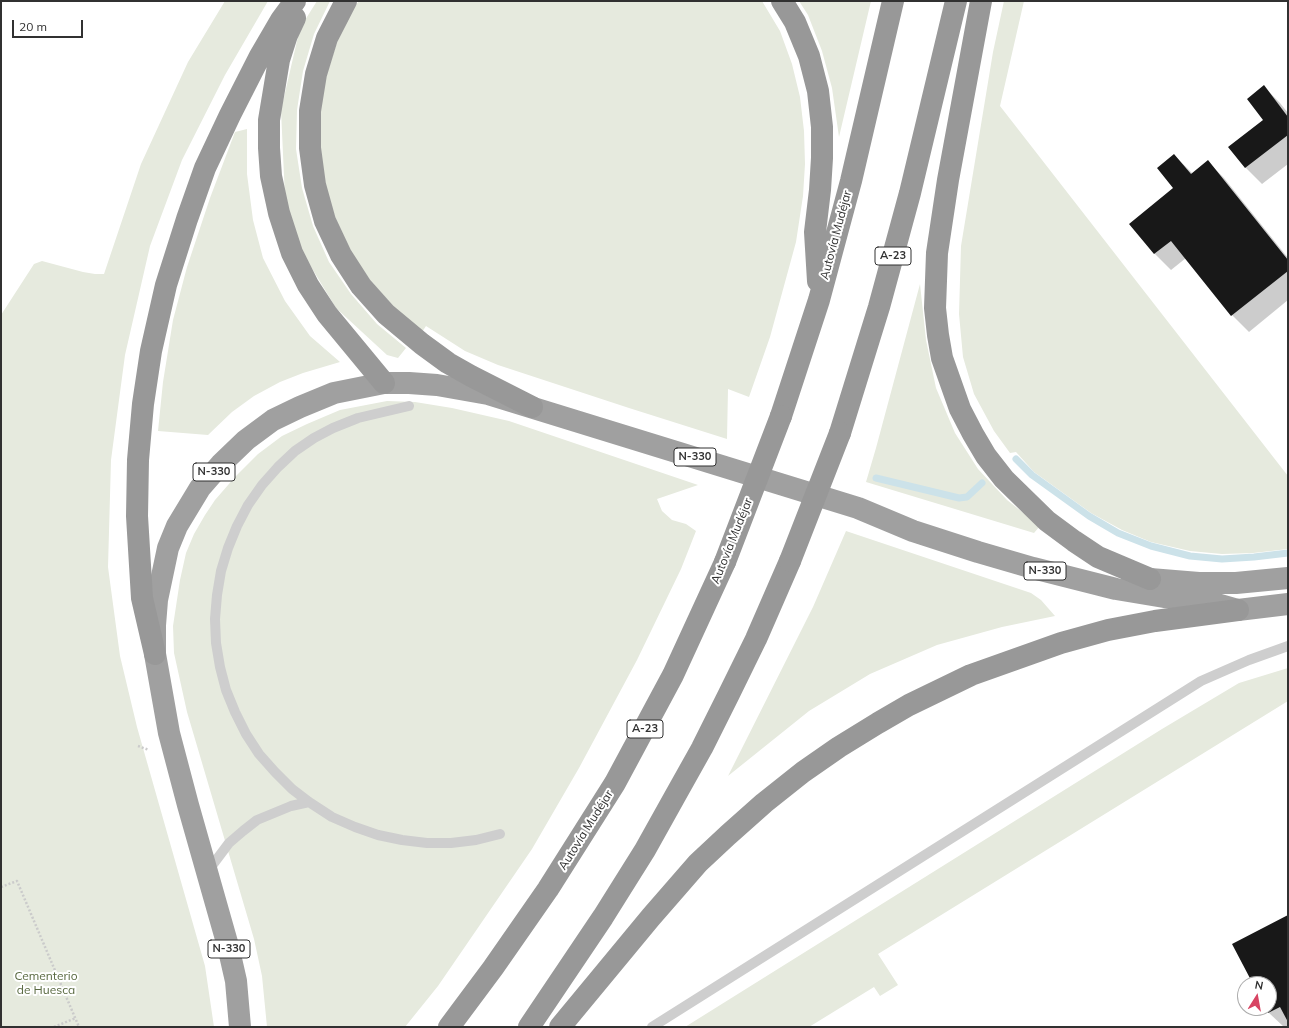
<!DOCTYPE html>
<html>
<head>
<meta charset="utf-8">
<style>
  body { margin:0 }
  #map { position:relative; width:1289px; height:1028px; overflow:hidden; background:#fff; font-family:Mulish,sans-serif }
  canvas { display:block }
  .frame { position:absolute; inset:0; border:2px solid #313131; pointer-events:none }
  .north { position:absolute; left:1237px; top:976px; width:40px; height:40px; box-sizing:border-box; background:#fff; border:1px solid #adadad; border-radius:50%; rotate:11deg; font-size:11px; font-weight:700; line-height:16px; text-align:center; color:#313131 }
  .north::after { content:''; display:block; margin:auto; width:14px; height:18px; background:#d84463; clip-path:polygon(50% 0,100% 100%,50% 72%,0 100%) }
  .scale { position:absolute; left:12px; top:20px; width:71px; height:18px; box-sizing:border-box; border:2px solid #313131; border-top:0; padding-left:5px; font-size:12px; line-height:14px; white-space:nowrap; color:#313131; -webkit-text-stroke:3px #fff; paint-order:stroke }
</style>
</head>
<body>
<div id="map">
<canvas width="1289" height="1028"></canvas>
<div class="frame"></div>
<div class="north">N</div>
<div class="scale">20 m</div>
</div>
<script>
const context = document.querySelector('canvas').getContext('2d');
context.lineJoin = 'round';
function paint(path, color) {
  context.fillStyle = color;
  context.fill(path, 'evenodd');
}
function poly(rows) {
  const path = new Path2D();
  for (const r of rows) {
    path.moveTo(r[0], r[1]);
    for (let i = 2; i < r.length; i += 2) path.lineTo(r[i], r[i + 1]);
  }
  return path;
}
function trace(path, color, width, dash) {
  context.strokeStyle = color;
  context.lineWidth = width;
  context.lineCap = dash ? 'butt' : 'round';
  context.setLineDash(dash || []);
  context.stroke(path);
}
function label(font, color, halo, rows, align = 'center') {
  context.font = font + ' Mulish,sans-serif';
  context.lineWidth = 4;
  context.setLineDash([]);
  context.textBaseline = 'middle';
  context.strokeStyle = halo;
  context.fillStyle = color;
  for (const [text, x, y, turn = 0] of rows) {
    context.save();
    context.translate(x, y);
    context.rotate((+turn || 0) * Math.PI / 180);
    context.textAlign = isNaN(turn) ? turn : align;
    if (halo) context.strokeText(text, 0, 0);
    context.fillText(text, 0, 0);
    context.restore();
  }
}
paint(poly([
  [225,1,268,1,225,75,182,160,150,246,125,355,111,460,108,567,120,656,137,727,205,966,214,1027,1,1027,1,315,34,264,42,261,83,272,95,274,104,274,141,164,188,62],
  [317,1,330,1,314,34,303,71,297,110,296,149,302,188,313,226,329,262,351,294,377,324,406,348,398,358,387,355,336,308,302,252,285,198,281,110,300,28],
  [359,1,762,1,780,31,792,64,800,97,804,131,805,164,803,196,796,242,770,337,749,397,728,389,727,439,629,408,498,365,465,351,426,326,422,332,394,307,370,280,350,250,335,217,325,183,320,148,320,112,326,77,337,42,352,10],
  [799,1,871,1,839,137,832,88,822,51,808,15],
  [1004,1,1024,1,1000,106,1288,476,1288,549,1253,553,1222,554,1190,551,1151,542,1122,530,1091,513,1034,472,1016,452,1010,453,994,431,974,394,963,357,959,314,961,246,993,52],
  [247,129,247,174,253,220,263,258,285,301,310,336,340,362,303,373,280,382,254,396,232,412,208,435,158,431,163,382,173,320,187,267,210,198,235,132],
  [920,284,926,340,936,388,955,433,978,469,1007,500,1040,526,1034,533,866,482,876,448],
  [387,401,415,402,452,408,509,421,698,485,657,499,662,511,672,520,686,524,696,531,681,569,637,660,579,768,532,849,438,986,405,1027,267,1027,262,976,254,939,187,712,174,653,173,626,180,580,186,553,194,534,205,515,215,500,235,477,258,454,282,436,307,424,340,410],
  [846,531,1031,593,1041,600,1055,616,1002,627,937,645,870,674,809,711,728,776,813,607],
  [1288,668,1288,701,878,954,898,985,880,996,874,987,809,1027,685,1027,1162,729,1239,683]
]), '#e6eade');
paint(poly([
  [1264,87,1280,103,1288,113,1288,164,1262,184,1246,168,1229,147,1264,120],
  [1174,155,1193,174,1208,162,1224,178,1288,258,1288,300,1249,332,1232,315,1186,258,1171,270,1155,254,1131,224,1175,189],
  [1288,916,1288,1027,1284,1027,1269,1013,1267,1008,1269,1008,1269,984,1254,984]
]), '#0003');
trace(poly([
  [1016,459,1032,475,1089,516,1118,533,1151,546,1190,556,1222,559,1254,557,1288,553],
  [876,478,959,498,967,497,982,483]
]), '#cce2e9', 7);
paint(poly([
  [1264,85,1288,117,1288,135,1245,168,1228,147,1263,120,1247,99],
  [1174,154,1191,174,1208,160,1288,260,1288,271,1231,316,1171,241,1154,254,1129,224,1173,188,1157,168],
  [1288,915,1288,1022,1280,1007,1268,1013,1266,1008,1269,1008,1269,984,1253,984,1232,944]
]), '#181818');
trace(poly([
  [138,746,149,750],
  [1,887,17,881,79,1027],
  [54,1027,76,1018]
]), '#cbcbcb', 2.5, [2, 2]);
trace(poly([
  [409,406,358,418,333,428,314,438,295,451,278,467,262,485,248,505,237,526,228,548,221,571,217,595,215,619,216,643,220,667,226,690,235,712,246,734,259,754,275,772,292,789,309,802,332,817,355,827,378,835,402,840,427,843,451,843,476,840,500,834],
  [208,871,229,843,243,831,257,820,291,806,309,802],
  [652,1027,1201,681,1249,660,1288,646]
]), '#cecece', 10);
trace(poly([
  [1132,576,1150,579,1199,583,1236,583,1288,578],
  [240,1027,236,981,228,946,188,805,169,733,155,654,155,625,157,600,168,548,177,526,200,488,221,464,246,440,273,420,300,407,334,393,384,383,409,383,437,385,488,394,858,508,913,531,978,552,1033,568,1116,589,1164,597,1203,600,1238,610,1288,604]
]), '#a0a0a0', 22);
trace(poly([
  [346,1,327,38,316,74,310,111,310,148,315,185,325,221,341,255,361,286,386,314,422,344,448,363,471,376,532,407],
  [782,1,795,22,809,56,818,91,822,127,822,158,820,190,815,232,818,281],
  [981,1,948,180,937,253,935,308,938,335,942,358,960,409,973,434,986,456,1004,479,1047,521,1074,541,1098,557,1150,579],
  [295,18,287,35,279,60,269,120,269,148,271,176,279,213,292,253,308,285,327,314,384,383],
  [781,416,819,300,851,181,893,1],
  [840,433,879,307,910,193,956,1],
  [155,654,142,598,137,516,138,460,143,404,151,351,166,285,187,219,205,168,230,115,260,56,281,20,295,1],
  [449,1027,493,968,548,889,615,783,673,675,725,562],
  [529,1027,603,917,645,850,674,798,702,748,729,694,756,639,790,561],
  [560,1027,651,917,698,863,728,835,764,803,803,772,839,747,878,723,909,705,971,675,1061,643,1108,630,1155,621,1238,610]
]), '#989898', 22);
trace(poly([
  [790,561,840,433],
  [725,562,781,416]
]), '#989898', 22);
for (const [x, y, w] of [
  [893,256,36],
  [695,457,42],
  [214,472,42],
  [1045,571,42],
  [645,729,36],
  [229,949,42]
]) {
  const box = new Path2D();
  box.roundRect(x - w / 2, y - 9, w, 18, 3);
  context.fillStyle = '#fff';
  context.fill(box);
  trace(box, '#313131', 1);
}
label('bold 11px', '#313131', null, [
  ["A-23",893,256],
  ["N-330",695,457],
  ["N-330",214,472],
  ["N-330",1045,571],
  ["A-23",645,729],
  ["N-330",229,949]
]);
label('12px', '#313131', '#fff', [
  ["Autovía Mudéjar",836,235,-75],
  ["Autovía Mudéjar",732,541,-68],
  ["Autovía Mudéjar",586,830,-58]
]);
label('12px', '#5a6a42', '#fff', [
  ["Cementerio",46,976],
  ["de Huesca",46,990]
]);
</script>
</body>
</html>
